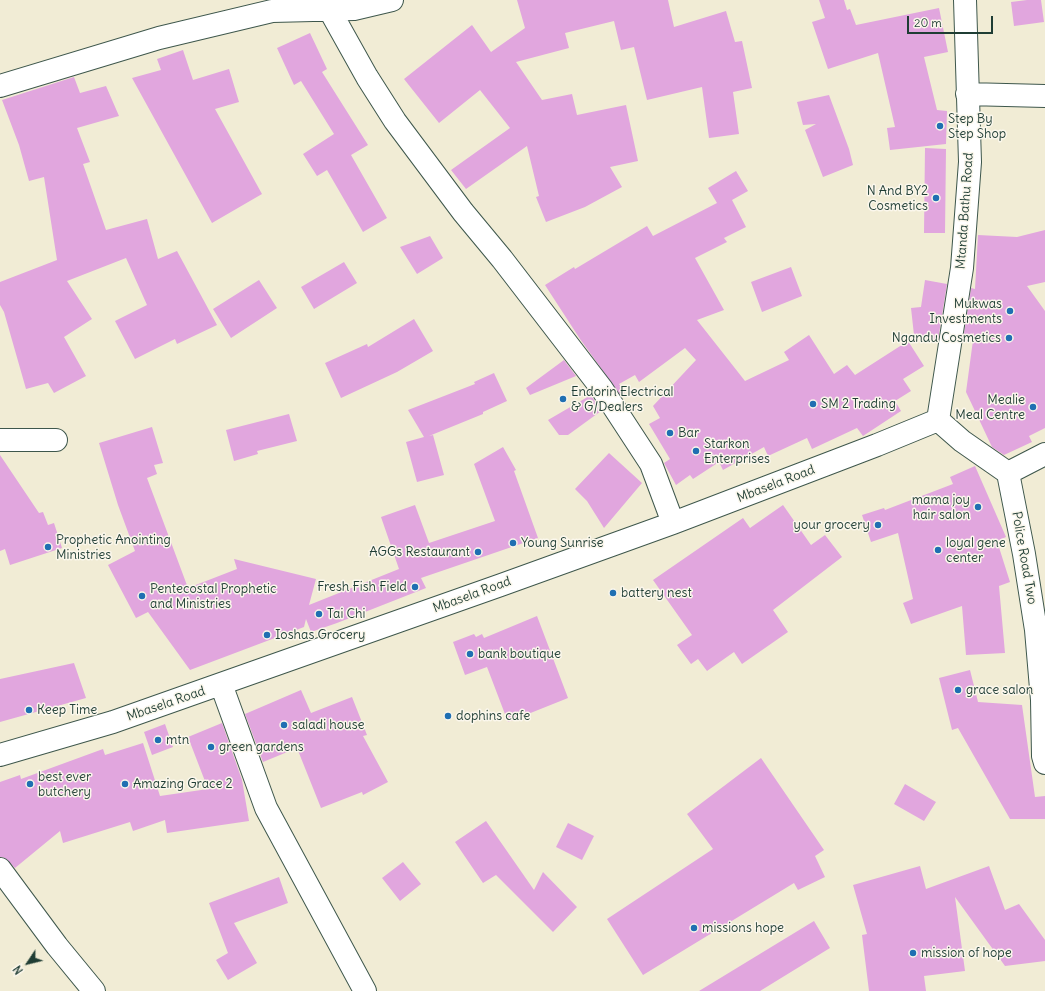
<!DOCTYPE html>
<html>
<head>
<meta charset="utf-8">
<style>
  body { margin:0 }
  #map { position:relative; width:1045px; height:991px; overflow:hidden; background:#f1ecd5; font-family:Delius,sans-serif }
  canvas { display:block }
  .north { position:absolute; left:8px; top:943px; width:40px; height:40px; -webkit-text-stroke:3px #fbf7ec; paint-order:stroke; rotate:235deg; font-size:11px; font-weight:700; line-height:16px; text-align:center; color:#1f3d34 }
  .north::after { content:''; display:block; margin:auto; width:14px; height:18px; background:#1f3d34; clip-path:polygon(50% 0,100% 100%,50% 72%,0 100%) }
  .scale { position:absolute; left:907px; top:16px; width:86px; height:18px; box-sizing:border-box; border:2px solid #1f3d34; border-top:0; padding-left:5px; font-size:12px; line-height:14px; white-space:nowrap; color:#1f3d34; -webkit-text-stroke:3px #fbf7ec; paint-order:stroke }
</style>
</head>
<body>
<div id="map">
<canvas width="1045" height="991"></canvas>
<div class="north">N</div>
<div class="scale">20 m</div>
</div>
<script>
const context = document.querySelector('canvas').getContext('2d');
context.lineJoin = 'round';
function paint(path, color) {
  context.fillStyle = color;
  context.fill(path, 'evenodd');
}
function poly(rows) {
  const path = new Path2D();
  for (const r of rows) {
    path.moveTo(r[0], r[1]);
    for (let i = 2; i < r.length; i += 2) path.lineTo(r[i], r[i + 1]);
  }
  return path;
}
function trace(path, color, width, dash) {
  context.strokeStyle = color;
  context.lineWidth = width;
  context.lineCap = dash ? 'butt' : 'round';
  context.setLineDash(dash || []);
  context.stroke(path);
}
function label(font, color, halo, rows, align = 'center') {
  context.font = font + ' Delius,sans-serif';
  context.lineWidth = 3;
  context.setLineDash([]);
  context.textBaseline = 'middle';
  context.strokeStyle = halo;
  context.fillStyle = color;
  for (const [text, x, y, turn = 0] of rows) {
    context.save();
    context.translate(x, y);
    context.rotate((+turn || 0) * Math.PI / 180);
    context.textAlign = isNaN(turn) ? turn : align;
    if (halo) context.strokeText(text, 0, 0);
    context.fillText(text, 0, 0);
    context.restore();
  }
}
paint(poly([
  [517,0,668,0,674,27,726,11,735,42,742,41,752,88,733,92,739,134,709,138,702,87,647,100,634,47,621,50,614,21,565,33,569,48,516,62,542,100,572,94,577,115,626,105,638,161,610,167,622,187,585,207,546,222,536,197,539,196,527,146,466,189,451,170,510,128,480,90,439,123,404,79,472,25,491,52,525,28],
  [819,0,844,0,847,10,850,9,856,25,939,8,948,52,924,57,937,110,947,111,946,144,890,150,887,128,895,127,878,53,828,69,812,22,825,18],
  [1027,0,1041,0,1044,22,1014,26,1011,2],
  [310,33,327,69,322,72,368,145,351,155,387,218,363,232,327,170,317,176,303,154,334,134,301,81,294,85,277,48],
  [183,50,193,80,229,69,239,102,215,109,262,194,212,223,132,78,161,70,157,59],
  [74,77,80,93,106,86,119,116,77,128,90,162,83,164,106,230,147,219,158,259,177,251,217,325,177,344,175,339,135,359,115,321,147,305,126,258,67,281,92,319,64,337,86,376,54,393,48,383,26,389,4,312,0,305,0,282,57,260,44,177,29,181,19,145,2,100],
  [829,95,849,149,853,165,823,177,805,130,816,124,803,125,797,102],
  [925,148,946,149,945,233,924,233],
  [736,171,748,191,732,200,746,227,724,238,727,242,695,258,724,310,697,320,745,381,789,360,784,352,809,335,834,374,847,365,855,375,908,341,924,366,903,379,911,391,895,401,901,411,863,436,857,428,812,449,807,438,768,456,764,447,723,470,719,462,693,479,690,475,676,485,664,463,670,459,649,424,660,418,653,406,696,360,685,348,639,382,635,375,619,384,625,393,621,396,580,339,545,285,574,267,575,269,647,226,653,236,717,203,708,188],
  [1045,230,1045,282,1027,286,1045,311,1045,428,1029,436,1032,442,1004,455,992,447,966,392,974,333,963,340,971,288,975,289,978,235,1017,237],
  [430,236,443,258,417,274,400,247],
  [344,262,357,283,314,309,301,287],
  [791,267,802,296,762,312,751,282],
  [259,280,277,308,231,338,213,309],
  [925,280,947,284,938,340,914,335,911,308,921,307],
  [414,319,433,351,397,372,341,398,325,363,367,344,368,347],
  [564,360,576,376,530,395,526,388],
  [494,373,507,401,483,412,483,414,429,436,433,435,444,475,417,482,406,442,424,437,408,410,475,384,474,382],
  [591,395,601,411,568,435,559,435,548,420],
  [289,414,297,441,257,451,258,454,234,461,226,430],
  [152,427,163,463,154,465,157,474,147,478,188,588,237,569,234,559,316,579,309,605,399,569,381,517,415,505,429,543,495,521,474,464,503,447,516,470,514,471,538,538,421,578,426,588,337,623,311,632,306,619,304,627,190,670,148,612,136,618,108,565,135,551,118,505,99,443],
  [609,453,642,483,604,528,587,501,575,489],
  [0,455,39,513,43,512,48,525,54,523,62,548,10,565,5,549,0,551],
  [975,466,1006,537,997,541,1010,582,999,586,1005,653,966,655,962,606,911,624,903,603,913,599,898,533,871,542,862,515,884,508,885,510,953,484,950,477],
  [783,505,811,545,825,535,842,557,773,610,788,632,742,664,734,652,707,671,698,659,691,664,677,645,692,635,653,580,743,518,750,528],
  [537,616,568,698,508,722,487,667,465,675,453,642,474,634,476,637,482,634,484,638],
  [74,663,86,698,0,722,0,679],
  [970,670,978,702,1022,705,1035,797,1045,796,1045,819,1010,819,958,728,952,730,939,678],
  [301,690,311,713,352,697,367,735,363,736,388,782,363,795,362,792,321,808,297,748,263,762,245,714],
  [222,723,242,780,249,821,167,833,165,820,133,831,130,822,63,843,60,831,15,868,5,858,0,857,0,782,20,775,21,779,103,749,105,755,143,743,160,796,208,789,188,737],
  [165,724,173,747,152,755,144,732],
  [761,758,824,850,815,856,825,877,798,890,794,883,643,975,607,919,713,849,687,814],
  [905,784,936,802,924,821,894,804],
  [486,821,534,890,543,872,577,907,553,932,496,875,483,883,455,842],
  [568,823,594,836,582,860,556,847],
  [403,862,421,884,400,901,382,878],
  [920,866,926,889,989,866,1005,910,1019,904,1045,940,1045,961,1005,966,955,897,965,971,924,976,926,991,869,991,862,935,867,934,853,885],
  [279,877,288,903,234,923,257,963,228,980,216,960,228,953,209,903],
  [814,921,830,948,760,991,699,991]
]), '#e1a6de');
const street = poly([
  [326,0,329,9,367,77,395,121,463,212,502,259,602,389,651,464,673,523],
  [0,86,159,38,272,11,354,9,392,0],
  [967,94,1045,96],
  [938,420,962,268,970,162,965,0],
  [938,420,962,441,1008,473],
  [0,440,56,440],
  [1008,473,1024,554,1036,630,1042,700,1043,756,1045,763],
  [1008,473,1045,454],
  [221,684,266,808,365,991],
  [0,755,113,722,501,585,673,523,877,445,938,420],
  [0,869,57,946,94,991]
]);
trace(street, '#3e574c', 24);
trace(street, '#fff', 22);
for (const [x, y, r, color] of [
  [940,126,4,"#1f6fb2"],
  [936,198,4,"#1f6fb2"],
  [1010,311,4,"#1f6fb2"],
  [1009,338,4,"#1f6fb2"],
  [563,399,4,"#1f6fb2"],
  [813,404,4,"#1f6fb2"],
  [1033,407,4,"#1f6fb2"],
  [670,433,4,"#1f6fb2"],
  [696,451,4,"#1f6fb2"],
  [978,507,4,"#1f6fb2"],
  [878,525,4,"#1f6fb2"],
  [513,543,4,"#1f6fb2"],
  [48,547,4,"#1f6fb2"],
  [938,550,4,"#1f6fb2"],
  [478,552,4,"#1f6fb2"],
  [415,587,4,"#1f6fb2"],
  [613,593,4,"#1f6fb2"],
  [142,596,4,"#1f6fb2"],
  [319,614,4,"#1f6fb2"],
  [267,635,4,"#1f6fb2"],
  [470,654,4,"#1f6fb2"],
  [958,690,4,"#1f6fb2"],
  [29,710,4,"#1f6fb2"],
  [448,716,4,"#1f6fb2"],
  [284,725,4,"#1f6fb2"],
  [158,740,4,"#1f6fb2"],
  [211,747,4,"#1f6fb2"],
  [30,784,4,"#1f6fb2"],
  [125,784,4,"#1f6fb2"],
  [694,928,4,"#1f6fb2"],
  [913,953,4,"#1f6fb2"]
]) {
  const dot = new Path2D();
  dot.arc(x, y, r, 0, 2 * Math.PI);
  context.fillStyle = color;
  context.fill(dot);
  trace(dot, '#fbf7ec', 1.5);
}
label('13px', '#1f3d34', '#fbf7ec', [
  ["Step By",948,119],
  ["Step Shop",948,134],
  ["N And BY2",928,191,"right"],
  ["Cosmetics",928,206,"right"],
  ["Mukwas",1002,304,"right"],
  ["Investments",1002,319,"right"],
  ["Ngandu Cosmetics",1001,338,"right"],
  ["Endorin Electrical",571,392],
  ["& G/Dealers",571,407],
  ["Mealie",1025,400,"right"],
  ["Meal Centre",1025,415,"right"],
  ["SM 2 Trading",821,404],
  ["Bar",678,433],
  ["Starkon",704,444],
  ["Enterprises",704,459],
  ["mama joy",970,500,"right"],
  ["hair salon",970,515,"right"],
  ["your grocery",870,525,"right"],
  ["Prophetic Anointing",56,540],
  ["Ministries",56,555],
  ["Young Sunrise",521,543],
  ["loyal gene",946,543],
  ["center",946,558],
  ["AGGs Restaurant",470,552,"right"],
  ["Fresh Fish Field",407,587,"right"],
  ["Pentecostal Prophetic",150,589],
  ["and Ministries",150,604],
  ["battery nest",621,593],
  ["Tai Chi",327,614],
  ["Ioshas Grocery",275,635],
  ["bank boutique",478,654],
  ["grace salon",966,690],
  ["Keep Time",37,710],
  ["dophins cafe",456,716],
  ["saladi house",292,725],
  ["mtn",166,740],
  ["green gardens",219,747],
  ["best ever",38,777],
  ["butchery",38,792],
  ["Amazing Grace 2",133,784],
  ["missions hope",702,928],
  ["mission of hope",921,953]
], 'left');
label('13px', '#1f3d34', '#fbf7ec', [
  ["Mtanda Bathu Road",965,211,-86],
  ["Mbasela Road",776,484,-21],
  ["Police Road Two",1024,558,80],
  ["Mbasela Road",472,595,-20],
  ["Mbasela Road",166,704,-19]
]);
</script>
</body>
</html>
